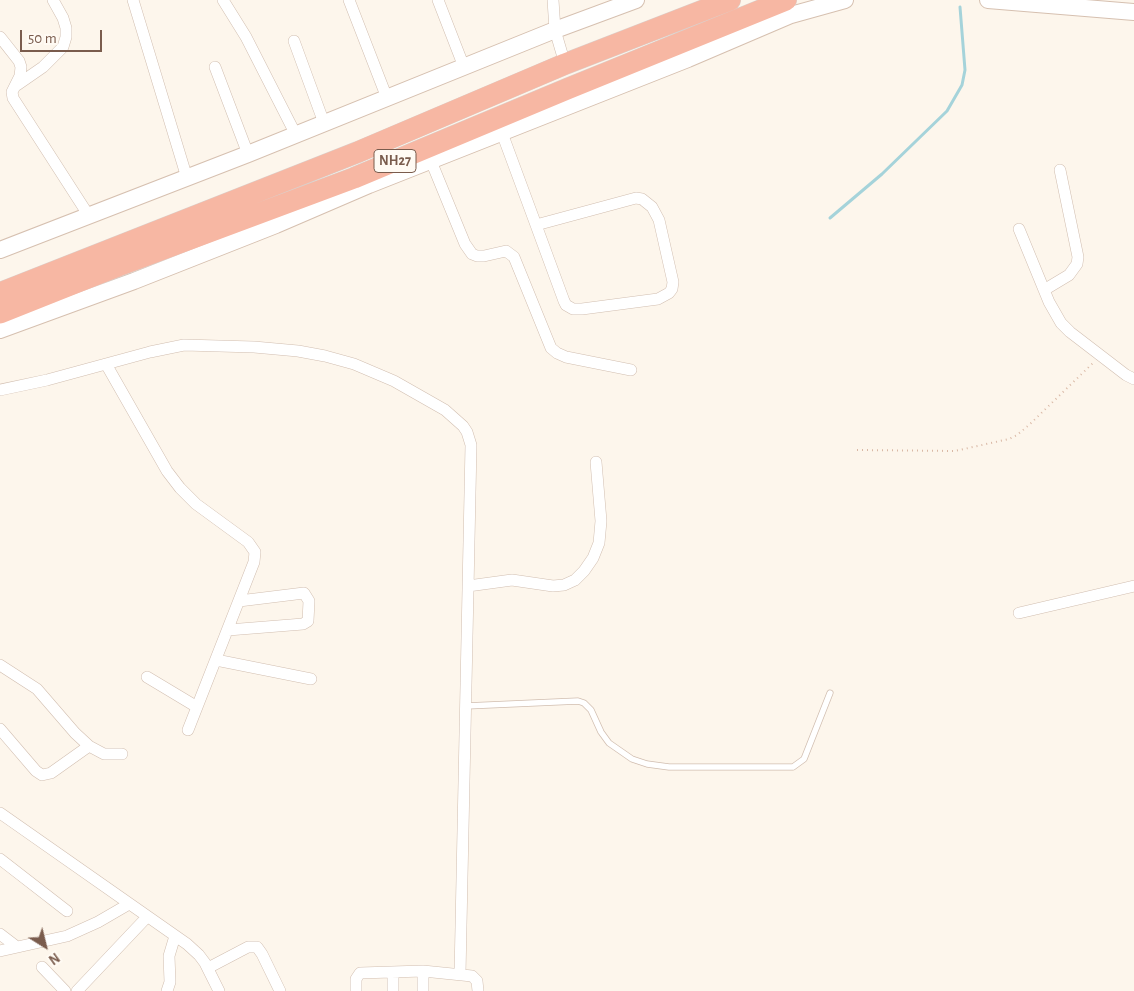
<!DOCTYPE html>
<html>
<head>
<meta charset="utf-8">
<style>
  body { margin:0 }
  #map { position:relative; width:1134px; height:991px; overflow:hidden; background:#fdf6ec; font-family:"Alegreya Sans",sans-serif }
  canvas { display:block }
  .north { position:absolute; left:20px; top:921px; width:50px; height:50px; -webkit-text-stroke:4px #fffaf3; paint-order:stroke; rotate:144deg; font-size:14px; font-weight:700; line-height:20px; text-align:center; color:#7a5c4d }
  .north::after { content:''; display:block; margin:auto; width:18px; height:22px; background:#7a5c4d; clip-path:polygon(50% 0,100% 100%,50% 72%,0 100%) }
  .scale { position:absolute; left:20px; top:30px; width:82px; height:22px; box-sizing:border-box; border:2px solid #7a5c4d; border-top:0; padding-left:6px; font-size:15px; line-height:18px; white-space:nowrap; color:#7a5c4d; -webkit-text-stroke:4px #fffaf3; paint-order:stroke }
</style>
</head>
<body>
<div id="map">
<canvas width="1134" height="991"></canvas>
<div class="north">N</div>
<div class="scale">50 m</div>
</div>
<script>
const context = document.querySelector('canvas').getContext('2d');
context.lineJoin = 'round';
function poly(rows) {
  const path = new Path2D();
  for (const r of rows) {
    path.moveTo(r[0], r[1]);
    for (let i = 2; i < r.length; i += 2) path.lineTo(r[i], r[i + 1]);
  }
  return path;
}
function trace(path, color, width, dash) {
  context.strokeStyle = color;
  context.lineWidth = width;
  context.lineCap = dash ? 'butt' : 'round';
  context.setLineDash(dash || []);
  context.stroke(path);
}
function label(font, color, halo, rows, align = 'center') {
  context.font = font + ' "Alegreya Sans",sans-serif';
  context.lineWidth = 4;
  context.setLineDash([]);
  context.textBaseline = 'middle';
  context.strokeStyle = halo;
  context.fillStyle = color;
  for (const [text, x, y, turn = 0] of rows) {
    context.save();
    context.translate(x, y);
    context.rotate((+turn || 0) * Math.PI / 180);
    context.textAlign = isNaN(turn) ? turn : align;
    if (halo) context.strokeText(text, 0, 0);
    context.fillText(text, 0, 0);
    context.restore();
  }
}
trace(poly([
  [830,218,882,174,947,111,962,85,965,70,960,7]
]), '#a5d3da', 3);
const lane = poly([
  [466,706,578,701,584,703,591,710,601,732,609,743,632,759,647,764,669,767,793,767,804,759,830,693]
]);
const street = poly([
  [133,0,187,178],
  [223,0,246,37,296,135],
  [349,0,387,98],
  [438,0,464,67],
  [553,0,555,30,565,64],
  [0,37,19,61,21,67,20,76,12,92,13,98,89,216],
  [294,41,324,123],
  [215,67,248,154],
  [17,85,43,67,63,47,66,37,66,28,63,18,53,0],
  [502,133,536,225,564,301,566,305,573,309,582,309,658,299,669,293,672,289,673,282,659,220,652,207,642,199,636,198,536,225],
  [431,161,465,244,472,254,477,256,484,256,506,251,514,257,551,348,557,353,566,357,631,370],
  [1019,229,1049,302,1061,323,1070,332,1126,375,1134,379],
  [1044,290,1069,275,1077,264,1078,257,1060,170],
  [106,364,167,471,180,488,196,504,248,542,255,552,254,562,188,730],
  [0,390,47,380,150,352,184,345,254,347,298,351,325,356,354,364,394,381,445,410,463,426,467,432,471,445,460,974],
  [468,586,512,580,553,586,564,585,575,580,584,571,593,558,599,543,601,521,596,462],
  [1019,613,1134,586],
  [228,630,303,624,308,621,309,601,304,593,239,601],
  [216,660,311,679],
  [0,665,37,689,75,733,89,746,104,754,122,754],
  [147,677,197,707],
  [0,729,36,771,42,775,51,773,89,746],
  [0,813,187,944,199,955,205,963,219,991],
  [0,859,67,911],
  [0,934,17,947],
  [0,951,67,936,98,922,129,904],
  [42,967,65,991],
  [208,968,248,947,257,947,262,954,280,991],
  [77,991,147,917],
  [167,991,170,982,169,956,175,936],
  [356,991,356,979,360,973,423,971,472,976,477,981,478,991],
  [393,991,393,972],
  [423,991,423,971]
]);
const secondary = poly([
  [988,0,1134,12],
  [0,250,248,154,555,30,636,0],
  [0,330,134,281,276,225,369,185,688,59,791,15,845,0]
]);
const highway = poly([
  [0,293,358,152,565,64,730,0],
  [0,313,118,266,354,178,567,89,786,0]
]);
trace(lane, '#d1beb0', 7);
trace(street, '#d1beb0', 12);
trace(secondary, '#d6c0b0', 18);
trace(highway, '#dad1cd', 22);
trace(poly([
  [857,450,955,451,1009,439,1017,435,1029,425,1094,362]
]), '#d9b8a5', 2, [1, 4]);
trace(lane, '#fff', 5.5);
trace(street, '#fff', 11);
trace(secondary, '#fff', 16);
trace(highway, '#f7b7a3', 21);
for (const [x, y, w] of [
  [395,161,42]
]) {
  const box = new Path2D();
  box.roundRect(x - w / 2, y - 11.5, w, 23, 4);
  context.fillStyle = '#fffaf3';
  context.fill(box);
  trace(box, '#7a5c4d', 1);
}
label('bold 14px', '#7a5c4d', null, [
  ["NH27",395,161]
]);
</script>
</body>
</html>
